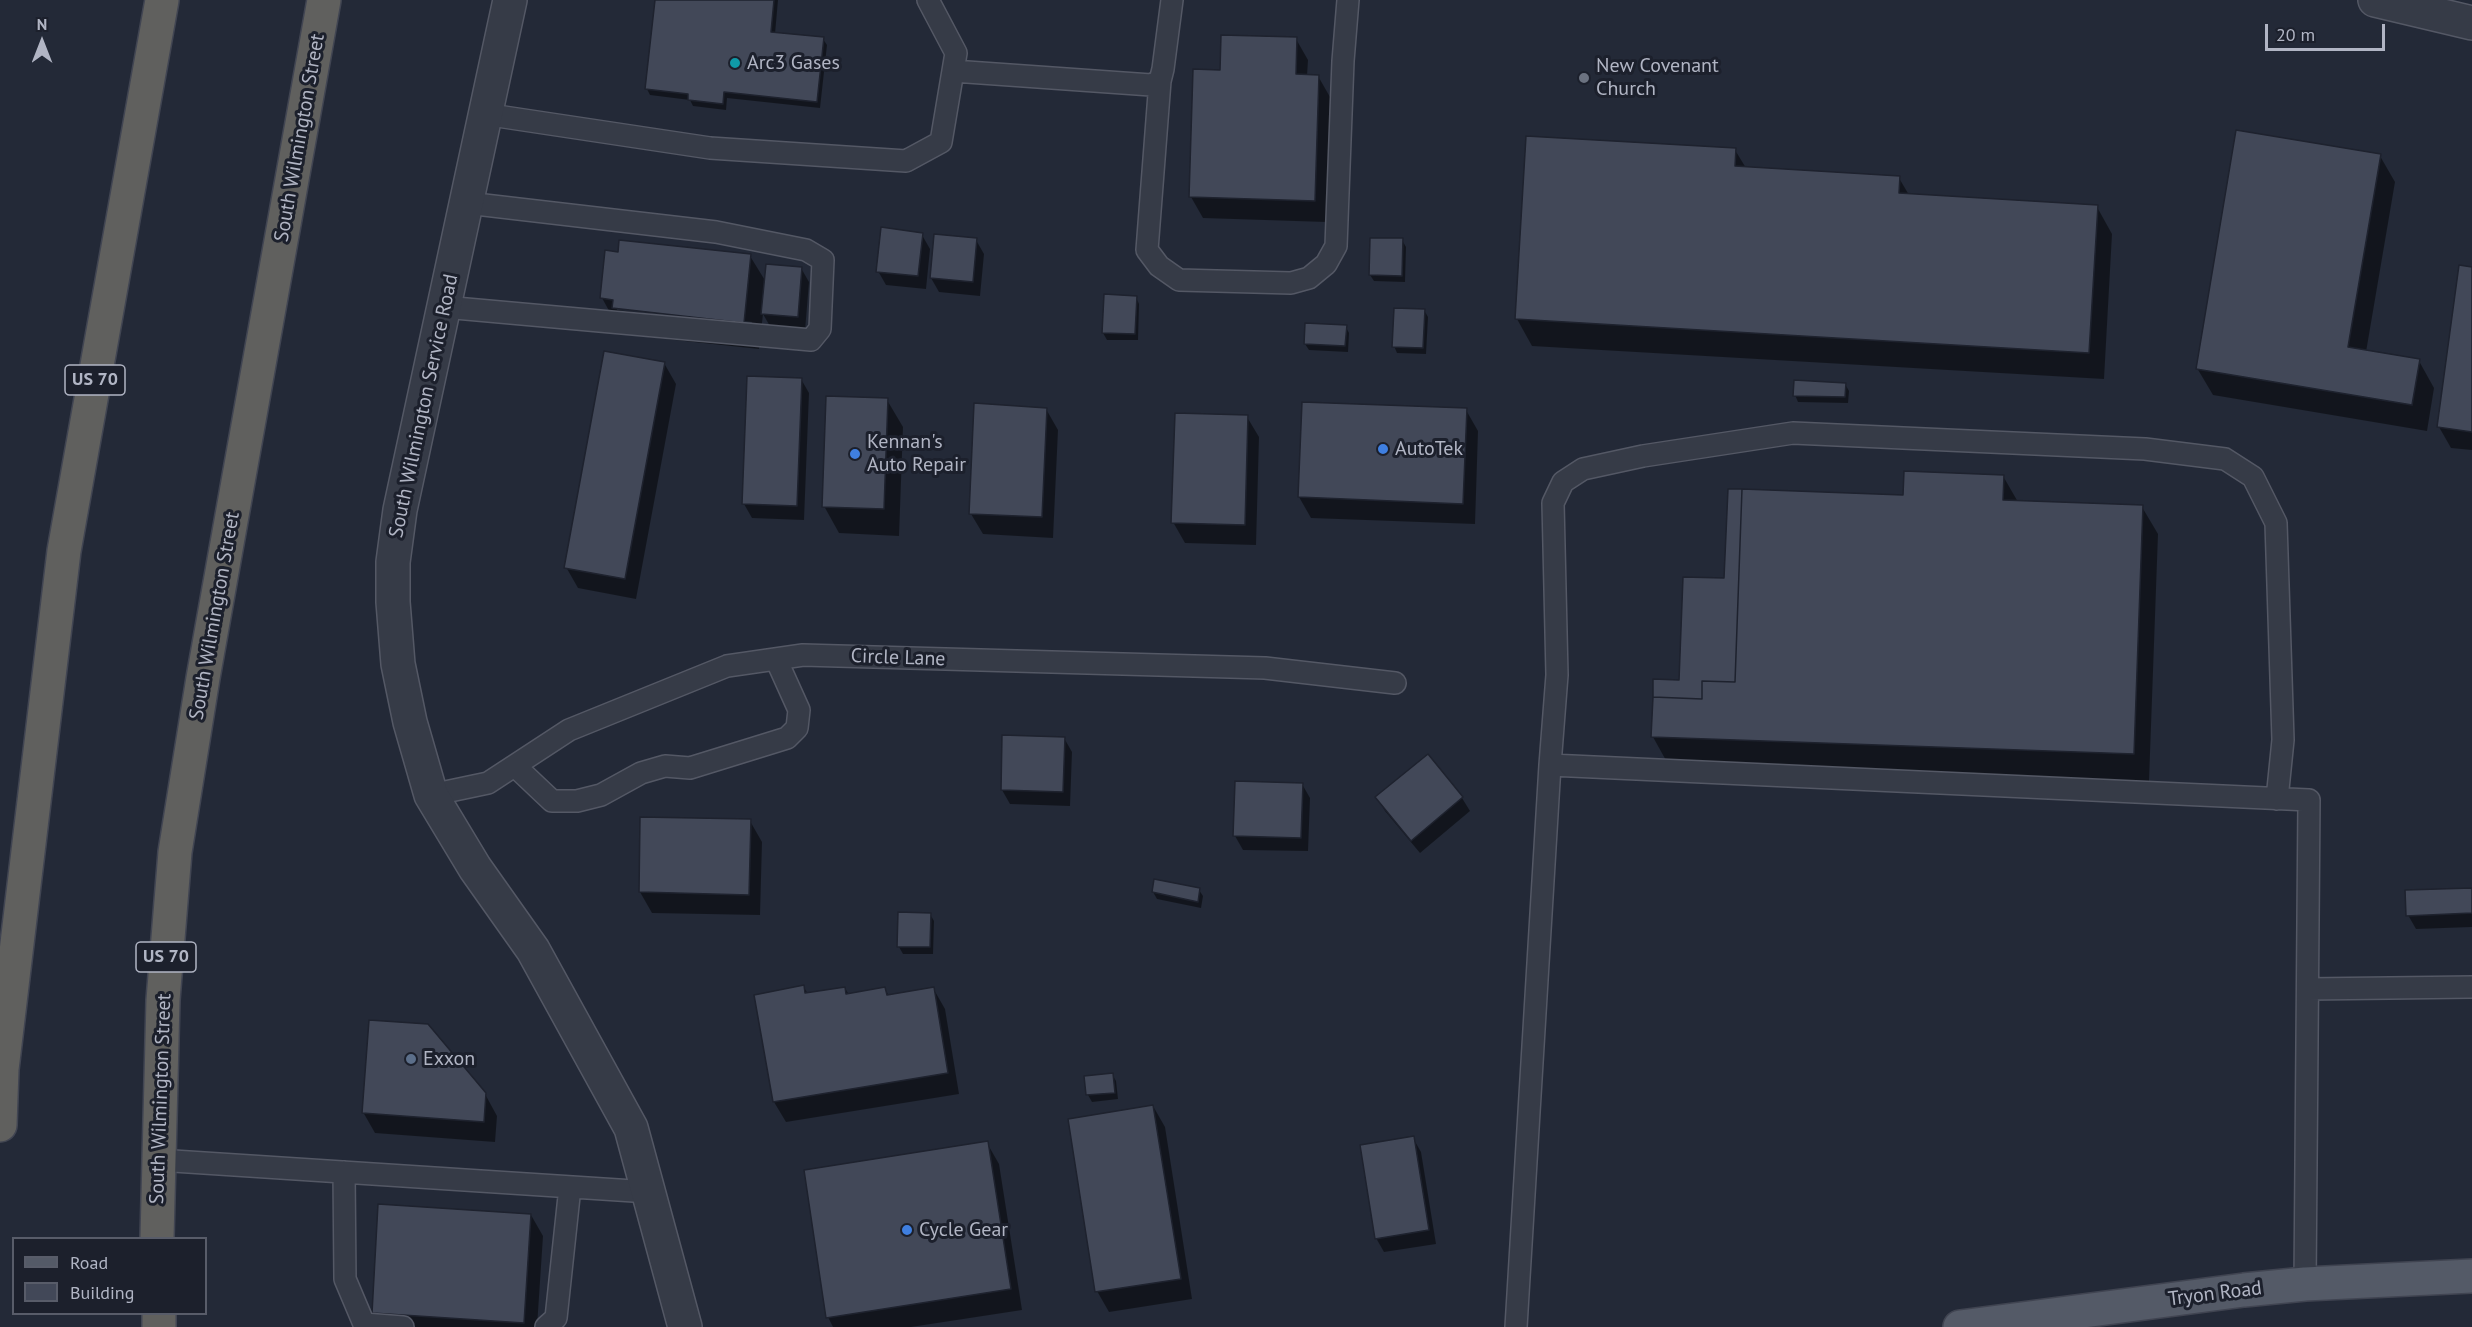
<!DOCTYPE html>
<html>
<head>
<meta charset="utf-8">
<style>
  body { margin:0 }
  #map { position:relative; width:2472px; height:1327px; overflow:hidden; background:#232937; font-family:"PT Sans",sans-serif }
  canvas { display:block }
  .legend { position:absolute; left:12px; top:1237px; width:195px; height:78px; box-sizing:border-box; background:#1c202c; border:2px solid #585c69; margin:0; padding:8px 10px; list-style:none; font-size:18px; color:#b1b5c4 }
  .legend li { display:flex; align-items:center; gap:12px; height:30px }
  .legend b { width:30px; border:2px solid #585c69 }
  .north { position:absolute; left:12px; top:12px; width:60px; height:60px; -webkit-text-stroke:4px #1c202c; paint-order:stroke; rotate:0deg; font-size:16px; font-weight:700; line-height:24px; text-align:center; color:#b1b5c4 }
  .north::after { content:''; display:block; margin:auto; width:21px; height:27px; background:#b1b5c4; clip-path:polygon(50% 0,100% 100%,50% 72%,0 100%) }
  .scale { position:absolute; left:2265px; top:24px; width:120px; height:27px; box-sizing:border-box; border:3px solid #b1b5c4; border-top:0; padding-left:8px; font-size:18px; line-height:21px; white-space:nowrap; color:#b1b5c4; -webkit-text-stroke:4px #1c202c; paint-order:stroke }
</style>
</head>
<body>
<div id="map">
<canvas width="2472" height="1327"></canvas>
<ul class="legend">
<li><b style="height:8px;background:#545a67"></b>Road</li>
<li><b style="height:16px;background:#424858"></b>Building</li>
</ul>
<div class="north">N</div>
<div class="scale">20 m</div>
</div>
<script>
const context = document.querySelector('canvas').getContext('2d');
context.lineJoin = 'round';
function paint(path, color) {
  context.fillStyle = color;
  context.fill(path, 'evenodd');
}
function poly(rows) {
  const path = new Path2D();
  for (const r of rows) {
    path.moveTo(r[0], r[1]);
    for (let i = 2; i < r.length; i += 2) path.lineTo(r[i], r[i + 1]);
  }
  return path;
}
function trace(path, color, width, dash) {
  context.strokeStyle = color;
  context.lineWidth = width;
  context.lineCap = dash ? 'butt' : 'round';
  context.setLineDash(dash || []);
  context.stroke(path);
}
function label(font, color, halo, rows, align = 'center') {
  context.font = font + ' "PT Sans",sans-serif';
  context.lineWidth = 6;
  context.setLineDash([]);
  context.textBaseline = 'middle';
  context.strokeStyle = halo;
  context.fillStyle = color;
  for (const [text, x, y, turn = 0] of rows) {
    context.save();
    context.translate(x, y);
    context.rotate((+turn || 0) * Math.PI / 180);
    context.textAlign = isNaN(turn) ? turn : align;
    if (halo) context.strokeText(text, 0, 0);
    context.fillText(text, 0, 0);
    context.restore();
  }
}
paint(poly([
  [656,0,778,0,775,34,823,39,827,45,820,108,727,98,726,110,693,106,690,100,650,95,647,89],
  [1296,39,1308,60,1307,76,1318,76,1330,97,1326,222,1203,218,1191,197,1221,71],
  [1735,150,1746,168,1899,178,1909,195,2097,207,2112,234,2104,379,1532,346,1517,319],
  [2380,156,2395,182,2366,352,2419,361,2434,388,2427,431,2213,395,2197,368],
  [922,235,930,249,926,289,886,285,878,271],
  [976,240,984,254,980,296,939,292,931,278],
  [1402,240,1406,247,1405,282,1374,281,1370,275],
  [750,256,766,282,801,268,809,282,805,331,771,328,763,314,759,349,629,335,624,325,617,325,602,298],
  [617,307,752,322,751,325,617,310],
  [2472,268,2472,450,2451,448,2439,427],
  [1136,297,1139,304,1138,340,1107,340,1103,333],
  [1424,310,1428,317,1426,354,1397,353,1394,346],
  [1346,327,1349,333,1348,352,1309,350,1305,344],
  [664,363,676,384,636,599,578,588,566,567],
  [801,379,809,393,804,520,752,518,744,504],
  [1845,384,1849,391,1848,403,1798,402,1795,395],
  [887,400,903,427,899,536,839,533,824,506],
  [1046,409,1058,430,1053,538,983,534,971,514],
  [1466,410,1478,431,1475,524,1311,518,1299,497],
  [1247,417,1259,437,1256,545,1185,543,1173,522],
  [2003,476,2018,502,2142,507,2158,534,2149,781,1668,764,1653,737,1726,580,1904,497],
  [1064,738,1072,752,1070,806,1010,804,1002,790],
  [1302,784,1310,798,1308,851,1243,850,1235,836],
  [1377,797,1462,798,1470,811,1420,853,1385,811],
  [750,821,762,842,760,915,652,913,640,892],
  [2472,889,2472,927,2416,929,2408,915],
  [1199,890,1203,896,1201,908,1157,899,1153,892],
  [930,914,934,921,933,954,903,954,899,947],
  [803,986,808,994,845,988,849,995,885,989,889,996,933,988,945,1009,959,1094,786,1122,774,1102],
  [1112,1074,1116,1081,1118,1099,1092,1102,1088,1095,1086,1077],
  [485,1094,497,1116,495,1142,375,1133,363,1112],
  [1153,1106,1165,1127,1192,1299,1109,1312,1097,1291],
  [1413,1138,1421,1152,1436,1244,1384,1252,1376,1238],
  [987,1143,999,1164,1022,1310,911,1327,833,1327,828,1317],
  [531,1215,543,1236,537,1327,382,1327,373,1313]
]), '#0007');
const building = poly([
  [655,0,774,0,771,32,824,37,817,102,724,92,723,104,688,100,688,94,645,89,655,0],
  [1221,35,1297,37,1296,74,1319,75,1315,201,1189,197,1193,69,1220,70,1221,35],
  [2236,130,2381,154,2348,347,2420,359,2412,405,2196,369,2236,130],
  [1526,136,1736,148,1735,166,1900,176,1899,193,2098,205,2089,353,1515,319,1526,136],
  [881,227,923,233,918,276,876,272,881,227],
  [934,234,977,238,973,282,930,278,934,234],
  [1370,238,1403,238,1402,276,1369,275,1370,238],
  [619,240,751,254,744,323,612,308,613,300,600,298,605,250,618,252,619,240],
  [766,264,802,267,798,317,761,314,766,264],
  [2459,265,2472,267,2472,432,2437,427,2459,265],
  [1104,294,1137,296,1135,334,1102,333,1104,294],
  [1394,308,1425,309,1423,348,1392,347,1394,308],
  [1305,323,1347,325,1345,346,1304,344,1305,323],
  [604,351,665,362,625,579,564,568,604,351],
  [747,376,802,378,797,506,742,504,747,376],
  [1794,380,1846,383,1845,397,1793,396,1794,380],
  [826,396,888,398,884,509,822,507,826,396],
  [1302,402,1467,408,1463,504,1298,497,1302,402],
  [974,403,1047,408,1042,517,969,514,974,403],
  [1175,413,1248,415,1245,525,1171,523,1175,413],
  [1904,471,2004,475,2003,500,2143,505,2134,754,1651,737,1653,697,1702,699,1702,681,1735,682,1742,489,1903,495,1904,471],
  [1728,489,1742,489,1735,682,1702,681,1702,699,1653,697,1653,679,1679,680,1683,577,1724,578,1728,489],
  [1002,735,1065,737,1063,792,1001,790,1002,735],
  [1428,754,1463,797,1411,841,1375,797,1428,754],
  [1235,781,1303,783,1301,838,1233,836,1235,781],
  [640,817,751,819,749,895,639,892,640,817],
  [1154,879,1200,888,1198,902,1152,892,1154,879],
  [2472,888,2472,913,2406,916,2405,890,2472,888],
  [898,912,931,913,930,947,897,947,898,912],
  [804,985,805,993,845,987,846,994,885,987,887,995,934,987,948,1073,773,1102,754,995,804,985],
  [369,1020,428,1024,486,1093,484,1122,362,1113,369,1020],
  [1113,1073,1115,1093,1086,1095,1084,1076,1113,1073],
  [1153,1105,1181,1279,1095,1292,1068,1119,1153,1105],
  [1414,1136,1429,1230,1375,1239,1360,1145,1414,1136],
  [988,1141,1011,1289,826,1318,804,1170,988,1141],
  [378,1204,531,1214,524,1323,372,1313,378,1204]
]);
paint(building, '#424858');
trace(building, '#1e222e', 1.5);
const service = poly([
  [953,71,1151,85,1160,81,1163,69,1172,0],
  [1160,81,1147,250,1159,266,1179,280,1291,283,1309,278,1326,264,1336,246,1343,61,1348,0],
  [484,114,710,148,906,161,941,142,956,53,928,0],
  [444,307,811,340,820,329,823,260,806,250,716,232,467,203],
  [1550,765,1557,675,1553,503,1563,482,1583,469,1643,456,1793,433,2145,449,2225,459,2253,477,2276,523,2283,740,2277,799],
  [515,766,552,801,577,801,601,795,641,773,665,766,690,768,787,738,797,728,799,710,776,659],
  [431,795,488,783,569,730,727,666,803,655,1265,668,1395,683],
  [2308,989,2472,987],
  [158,1160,649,1192],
  [344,1172,345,1279,364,1324,403,1327],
  [546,1327,556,1318,570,1187],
  [1516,1327,1550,765,2309,800,2305,1284]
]);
const minor = poly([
  [510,0,400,510,393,562,393,602,398,664,410,722,431,795,475,868,533,950,631,1128,685,1327],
  [2375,0,2472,23]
]);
const primary = poly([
  [1960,1327,2244,1290,2305,1284,2472,1276]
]);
const trunk = poly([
  [0,1125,2,1069,64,551,162,0],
  [157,1238,163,1000,175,852,203,678,324,0],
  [159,1314,159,1327]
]);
trace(service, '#545865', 24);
trace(minor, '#545865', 36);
trace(primary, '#404451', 36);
trace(trunk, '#414552', 36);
trace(service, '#363b47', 21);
trace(minor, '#363b47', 33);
trace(primary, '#545a67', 33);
trace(trunk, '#60605e', 33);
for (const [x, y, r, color] of [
  [735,63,6,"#0f9aa8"],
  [1584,78,6,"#6b7280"],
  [1383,449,6,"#3f7fe0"],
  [855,454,6,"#3f7fe0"],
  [411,1059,6,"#5c6f8a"],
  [907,1230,6,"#3f7fe0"]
]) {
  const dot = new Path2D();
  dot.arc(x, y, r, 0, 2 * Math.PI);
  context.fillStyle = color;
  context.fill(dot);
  trace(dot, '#1c202c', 2);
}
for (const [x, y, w] of [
  [95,380,60],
  [166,957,60]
]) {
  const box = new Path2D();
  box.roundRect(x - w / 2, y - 15, w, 30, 4.5);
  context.fillStyle = '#1c202c';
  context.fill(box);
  trace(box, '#b1b5c4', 1.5);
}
label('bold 18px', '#b1b5c4', null, [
  ["US 70",95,380],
  ["US 70",166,957]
]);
label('20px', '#b1b5c4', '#1c202c', [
  ["Arc3 Gases",747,63],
  ["New Covenant",1596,66],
  ["Church",1596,89],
  ["Kennan's",867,442],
  ["Auto Repair",867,465],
  ["AutoTek",1395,449],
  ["Exxon",423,1059],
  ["Cycle Gear",919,1230]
], 'left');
label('20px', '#b1b5c4', '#1c202c', [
  ["South Wilmington Street",300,138,-80],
  ["South Wilmington Service Road",424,406,-78],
  ["South Wilmington Street",215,616,-80],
  ["Circle Lane",898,658,2],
  ["South Wilmington Street",161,1099,-88],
  ["Tryon Road",2215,1294,-7]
]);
</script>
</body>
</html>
